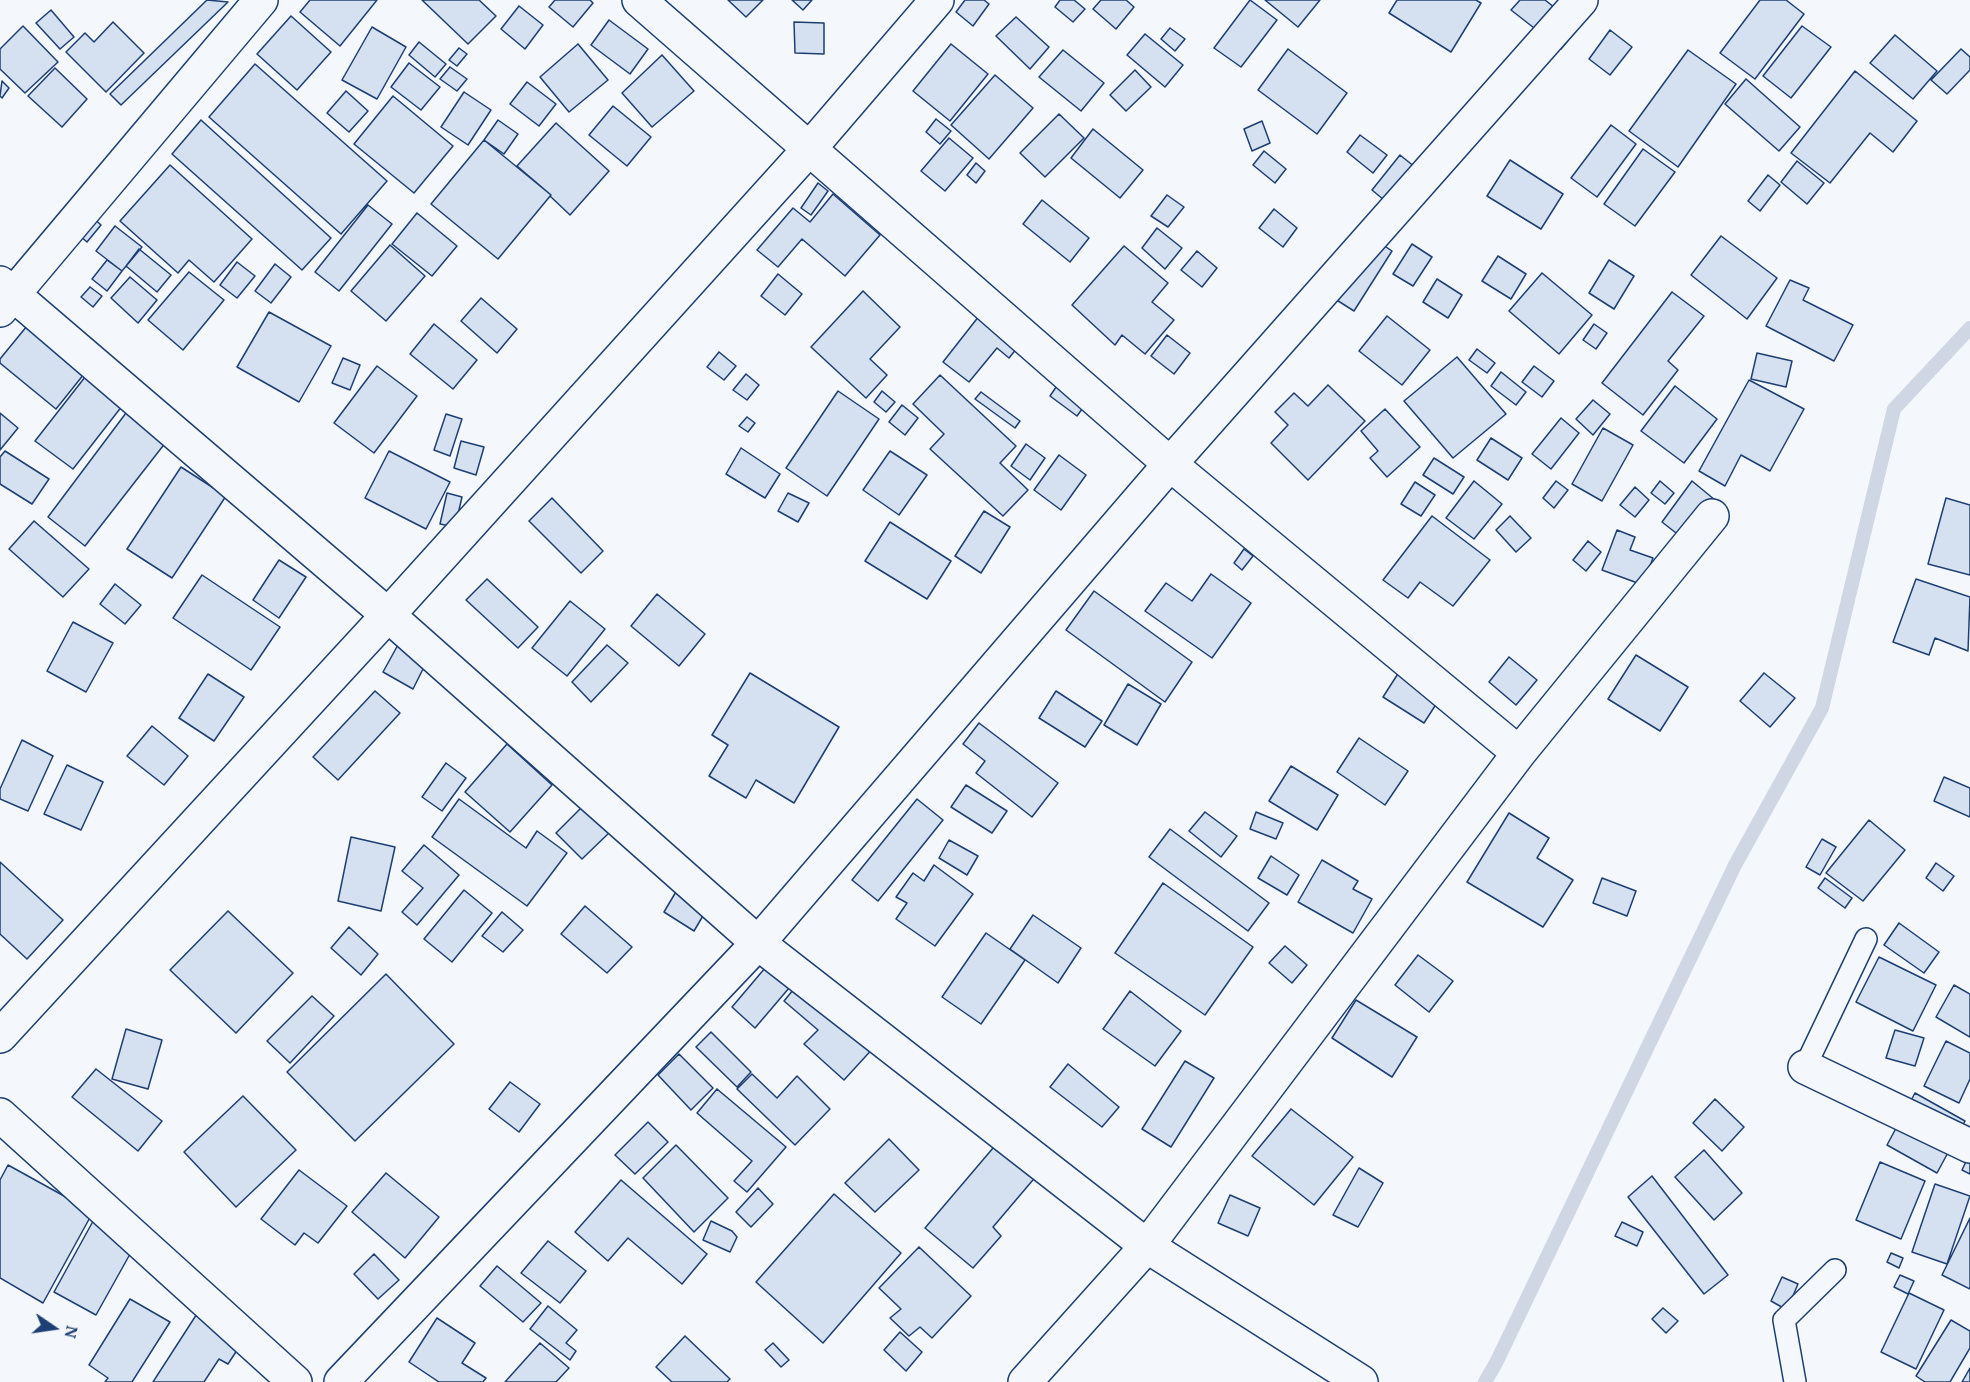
<!DOCTYPE html>
<html>
<head>
<meta charset="utf-8">
<style>
  body { margin:0 }
  #map { position:relative; width:1970px; height:1382px; overflow:hidden; background:#f4f7fb; font-family:"PT Serif",serif }
  canvas { display:block }
  .north { position:absolute; left:24px; top:1298px; width:60px; height:60px; -webkit-text-stroke:4px #f4f7fb; paint-order:stroke; rotate:103deg; font-size:16px; font-weight:700; line-height:24px; text-align:center; color:#1d3f73 }
  .north::after { content:''; display:block; margin:auto; width:21px; height:27px; background:#1d3f73; clip-path:polygon(50% 0,100% 100%,50% 72%,0 100%) }
</style>
</head>
<body>
<div id="map">
<canvas width="1970" height="1382"></canvas>
<div class="north">N</div>
</div>
<script>
const context = document.querySelector('canvas').getContext('2d');
context.lineJoin = 'round';
function poly(rows) {
  const path = new Path2D();
  for (const r of rows) {
    path.moveTo(r[0], r[1]);
    for (let i = 2; i < r.length; i += 2) path.lineTo(r[i], r[i + 1]);
  }
  return path;
}
function trace(path, color, width, dash) {
  context.strokeStyle = color;
  context.lineWidth = width;
  context.lineCap = dash ? 'butt' : 'round';
  context.setLineDash(dash || []);
  context.stroke(path);
}
function paint(path, color) {
  context.fillStyle = color;
  context.fill(path, 'evenodd');
}
trace(poly([
  [1485,1382,1496,1363,1735,865,1822,708,1894,409,1970,328]
]), '#cfd7e4', 14);
const building = poly([
  [207,0,228,2,121,105,110,94,207,0],
  [310,0,377,0,340,46,300,12,310,0],
  [422,0,479,0,496,16,468,44,422,0],
  [555,0,590,0,593,3,573,27,549,7,555,0],
  [728,0,763,0,746,17,728,0],
  [792,0,812,0,803,10,792,0],
  [965,0,984,0,989,4,973,26,956,12,965,0],
  [1060,0,1074,0,1085,9,1073,22,1055,7,1060,0],
  [1101,0,1126,0,1134,7,1116,29,1093,9,1101,0],
  [1250,0,1277,20,1241,67,1214,48,1250,0],
  [1265,0,1320,0,1298,27,1265,0],
  [1397,0,1476,0,1481,3,1451,52,1389,13,1397,0],
  [1520,0,1545,0,1579,27,1561,49,1511,10,1520,0],
  [1760,0,1786,0,1804,14,1755,79,1720,53,1760,0],
  [519,6,543,25,525,49,501,29,519,6],
  [51,10,74,37,60,49,36,23,51,10],
  [291,16,331,52,297,90,257,54,291,16],
  [1016,17,1049,47,1030,69,996,36,1016,17],
  [609,20,648,49,630,74,591,45,609,20],
  [113,22,144,53,106,92,66,52,85,33,94,42,113,22],
  [794,22,824,23,824,54,795,53,794,22],
  [23,26,58,62,25,93,0,69,0,49,23,26],
  [1802,26,1831,47,1791,98,1763,76,1802,26],
  [372,27,406,47,377,99,342,80,372,27],
  [1170,28,1185,39,1175,51,1161,39,1170,28],
  [1610,30,1632,47,1610,75,1589,59,1610,30],
  [1145,34,1183,65,1165,87,1127,55,1145,34],
  [1895,35,1937,71,1913,99,1870,63,1895,35],
  [419,42,446,64,435,77,409,55,419,42],
  [578,44,608,80,569,112,540,77,578,44],
  [951,44,988,74,950,121,913,91,951,44],
  [459,48,467,54,457,66,449,60,459,48],
  [1288,49,1347,93,1317,134,1258,90,1288,49],
  [1961,49,1970,57,1970,70,1947,94,1931,80,1961,49],
  [1063,50,1104,83,1081,111,1039,77,1063,50],
  [1688,50,1736,84,1678,167,1629,131,1688,50],
  [662,55,694,91,652,127,622,93,662,55],
  [409,63,440,87,421,110,391,87,409,63],
  [255,64,387,181,341,234,209,117,255,64],
  [450,67,467,79,457,91,440,79,450,67],
  [55,68,87,99,62,127,28,96,55,68],
  [1135,70,1151,87,1126,111,1110,95,1135,70],
  [1855,71,1917,121,1893,152,1870,133,1830,183,1791,153,1855,71],
  [995,75,1033,108,989,159,951,125,995,75],
  [1746,79,1800,127,1779,151,1725,104,1746,79],
  [2,81,9,88,2,98,0,96,2,81],
  [527,82,556,104,539,126,510,104,527,82],
  [346,91,368,111,349,132,327,113,346,91],
  [464,92,491,110,468,145,441,127,464,92],
  [393,96,453,146,414,193,354,144,393,96],
  [613,106,651,137,627,166,589,135,613,106],
  [1059,114,1084,138,1045,177,1020,153,1059,114],
  [936,119,951,131,940,144,926,132,936,119],
  [201,120,331,238,302,270,172,154,201,120],
  [498,120,518,134,504,154,484,140,498,120],
  [1262,121,1270,143,1252,151,1244,129,1262,121],
  [556,123,609,171,570,215,550,196,551,195,517,166,556,123],
  [1611,125,1636,144,1597,197,1571,178,1611,125],
  [1093,129,1143,170,1120,198,1071,158,1093,129],
  [1360,135,1387,155,1373,173,1347,152,1360,135],
  [949,138,973,158,945,191,921,171,949,138],
  [484,140,551,195,498,259,431,204,484,140],
  [1643,149,1675,172,1635,226,1604,204,1643,149],
  [1264,151,1286,169,1275,183,1253,165,1264,151],
  [1400,155,1436,184,1408,220,1372,190,1400,155],
  [1510,160,1563,194,1541,229,1487,196,1510,160],
  [1797,161,1824,183,1807,204,1781,182,1797,161],
  [976,163,985,171,976,183,967,175,976,163],
  [170,165,252,239,214,282,189,260,178,273,120,221,170,165],
  [1768,175,1780,185,1760,211,1748,201,1768,175],
  [818,183,828,191,811,215,801,208,818,183],
  [833,194,880,235,845,276,802,239,778,267,757,250,793,208,810,222,833,194],
  [1167,195,1184,207,1168,227,1151,216,1167,195],
  [1042,200,1089,238,1070,262,1023,224,1042,200],
  [368,205,392,224,339,291,315,272,368,205],
  [80,206,101,225,87,242,65,223,80,206],
  [1274,209,1297,228,1283,247,1259,228,1274,209],
  [417,213,457,246,432,276,392,244,417,213],
  [115,226,142,247,122,271,96,251,115,226],
  [1157,228,1182,248,1165,269,1142,248,1157,228],
  [1362,231,1392,251,1354,311,1324,292,1362,231],
  [1721,236,1777,278,1747,319,1691,275,1721,236],
  [1412,244,1432,257,1413,286,1393,274,1412,244],
  [390,245,425,276,386,321,351,291,390,245],
  [1124,246,1168,283,1152,302,1174,320,1145,354,1122,335,1115,345,1072,305,1124,246],
  [139,249,171,275,157,292,126,266,139,249],
  [1197,251,1217,268,1202,287,1181,270,1197,251],
  [1498,256,1526,274,1511,299,1482,281,1498,256],
  [107,260,122,271,107,291,92,279,107,260],
  [1609,260,1634,276,1614,309,1589,293,1609,260],
  [237,262,255,276,237,298,220,285,237,262],
  [275,264,291,277,271,303,255,291,275,264],
  [189,272,224,300,183,350,148,320,189,272],
  [1542,273,1592,315,1559,354,1509,311,1542,273],
  [778,274,802,294,785,315,761,296,778,274],
  [130,277,157,300,138,323,111,298,130,277],
  [1437,279,1462,295,1448,318,1423,302,1437,279],
  [1790,280,1809,288,1803,300,1853,325,1834,361,1766,326,1790,280],
  [90,287,102,296,93,307,81,297,90,287],
  [863,291,900,327,870,359,887,375,866,398,811,347,863,291],
  [1672,292,1704,316,1668,361,1678,370,1643,415,1602,383,1672,292],
  [481,298,517,329,497,353,461,321,481,298],
  [983,311,1022,342,1009,358,997,348,969,382,943,362,983,311],
  [269,312,331,346,299,402,237,367,269,312],
  [1387,316,1430,350,1402,385,1359,351,1387,316],
  [434,324,477,360,453,389,410,354,434,324],
  [1594,324,1607,333,1596,349,1583,340,1594,324],
  [27,326,84,374,56,409,0,363,0,359,27,326],
  [1167,335,1190,353,1174,374,1151,356,1167,335],
  [1477,349,1495,363,1487,373,1469,360,1477,349],
  [719,352,736,366,724,380,707,367,719,352],
  [1757,353,1792,361,1786,387,1751,379,1757,353],
  [1457,357,1506,414,1453,458,1404,401,1457,357],
  [343,358,360,365,350,390,332,383,343,358],
  [377,366,417,396,374,453,334,423,377,366],
  [1534,366,1554,381,1542,397,1522,382,1534,366],
  [89,372,126,401,73,469,35,441,89,372],
  [1501,372,1526,392,1516,405,1491,386,1501,372],
  [746,374,759,385,747,400,733,390,746,374],
  [1065,374,1093,394,1077,416,1050,396,1065,374],
  [940,375,1016,446,1000,463,1028,490,1003,516,930,449,944,434,913,404,940,375],
  [1749,380,1804,409,1770,471,1741,455,1725,486,1699,471,1749,380],
  [1328,385,1365,421,1308,480,1271,443,1288,425,1275,412,1294,393,1308,406,1328,385],
  [1675,386,1717,419,1684,463,1641,431,1675,386],
  [838,391,879,419,827,496,786,468,838,391],
  [882,391,895,402,886,412,874,402,882,391],
  [981,392,1020,421,1015,428,975,399,981,392],
  [1593,400,1610,414,1593,435,1576,419,1593,400],
  [902,405,918,418,905,435,889,422,902,405],
  [1385,409,1420,447,1387,477,1370,458,1378,451,1361,431,1385,409],
  [0,413,18,428,0,450,0,413],
  [126,413,166,442,85,546,48,517,126,413],
  [446,414,462,419,450,456,434,450,446,414],
  [747,417,755,423,748,432,739,426,747,417],
  [1561,418,1579,433,1551,469,1532,454,1561,418],
  [1603,428,1633,445,1602,501,1572,484,1603,428],
  [1491,438,1522,458,1508,480,1477,460,1491,438],
  [461,441,484,447,476,475,454,468,461,441],
  [1026,444,1045,458,1030,480,1011,466,1026,444],
  [741,448,780,474,765,498,726,474,741,448],
  [5,451,49,479,32,504,0,484,0,457,5,451],
  [389,451,450,482,426,529,365,498,389,451],
  [890,451,927,475,899,515,863,490,890,451],
  [1059,455,1086,475,1061,510,1034,490,1059,455],
  [1434,458,1464,477,1453,494,1423,475,1434,458],
  [181,467,226,496,172,578,127,549,181,467],
  [1474,481,1502,504,1474,539,1446,518,1474,481],
  [1556,481,1568,490,1554,508,1543,498,1556,481],
  [1660,481,1674,493,1665,504,1651,493,1660,481],
  [1692,481,1715,500,1685,540,1662,522,1692,481],
  [1415,482,1435,495,1421,516,1401,504,1415,482],
  [1635,487,1649,500,1635,517,1620,505,1635,487],
  [447,493,462,497,455,527,440,524,447,493],
  [788,493,809,503,798,522,778,511,788,493],
  [552,498,603,551,581,573,529,521,552,498],
  [1946,498,1970,505,1970,575,1928,564,1946,498],
  [984,511,1010,527,981,573,955,556,984,511],
  [1432,516,1490,560,1453,606,1420,582,1408,598,1383,580,1432,516],
  [1510,516,1531,538,1516,552,1496,530,1510,516],
  [34,521,89,569,63,597,9,549,34,521],
  [890,522,951,561,927,599,865,561,890,522],
  [1617,530,1635,537,1630,550,1653,558,1643,585,1602,570,1617,530],
  [1588,541,1601,552,1586,571,1573,560,1588,541],
  [1244,549,1253,556,1242,570,1234,563,1244,549],
  [279,560,306,577,279,618,253,600,279,560],
  [1211,574,1251,603,1212,658,1145,611,1166,583,1192,601,1211,574],
  [202,575,280,627,251,670,173,618,202,575],
  [487,579,538,627,518,648,466,600,487,579],
  [1916,579,1970,597,1968,651,1935,638,1929,655,1893,642,1916,579],
  [115,584,141,605,125,624,100,604,115,584],
  [1094,591,1192,662,1165,702,1066,630,1094,591],
  [657,594,705,634,679,666,631,626,657,594],
  [570,601,605,629,567,676,532,648,570,601],
  [73,622,113,643,86,692,47,671,73,622],
  [399,643,428,659,413,689,383,672,399,643],
  [607,645,628,663,591,702,572,682,607,645],
  [1636,655,1688,687,1660,731,1608,699,1636,655],
  [1509,657,1537,680,1516,705,1489,682,1509,657],
  [1401,669,1442,695,1424,723,1383,697,1401,669],
  [750,673,839,727,794,803,756,780,746,798,709,776,728,745,712,735,750,673],
  [1764,673,1795,698,1770,727,1740,701,1764,673],
  [208,674,244,697,214,741,179,718,208,674],
  [1128,684,1161,704,1137,745,1104,725,1128,684],
  [375,691,400,713,338,780,313,757,375,691],
  [1056,691,1102,721,1085,747,1039,718,1056,691],
  [979,723,1058,783,1032,817,976,773,985,761,963,744,979,723],
  [152,726,188,756,164,785,127,756,152,726],
  [1359,738,1408,771,1385,805,1337,772,1359,738],
  [22,740,53,756,28,811,0,799,0,789,22,740],
  [507,744,552,785,510,832,465,792,507,744],
  [446,763,466,778,442,811,422,797,446,763],
  [67,765,103,782,81,830,44,814,67,765],
  [1291,766,1338,795,1317,830,1269,801,1291,766],
  [1944,777,1970,788,1970,817,1934,801,1944,777],
  [966,785,1007,811,992,833,951,807,966,785],
  [459,799,526,848,537,831,567,853,527,906,432,837,459,799],
  [917,799,943,820,878,901,852,880,917,799],
  [584,805,611,831,582,859,556,833,584,805],
  [1205,812,1237,836,1221,857,1189,831,1205,812],
  [1256,812,1283,823,1276,839,1250,829,1256,812],
  [1509,813,1549,838,1537,858,1573,880,1543,927,1467,882,1509,813],
  [1869,820,1905,850,1863,901,1826,873,1869,820],
  [1170,829,1269,903,1248,931,1149,857,1170,829],
  [351,837,395,847,381,911,338,901,351,837],
  [1822,839,1836,847,1820,875,1806,867,1822,839],
  [949,840,978,856,967,875,939,858,949,840],
  [424,845,459,875,417,925,402,912,423,888,402,871,424,845],
  [1271,856,1299,875,1287,895,1258,878,1271,856],
  [1322,860,1358,881,1353,889,1372,899,1353,933,1298,902,1322,860],
  [0,862,63,920,27,959,0,934,0,862],
  [1936,863,1954,876,1943,891,1926,878,1936,863],
  [934,865,973,894,935,946,896,919,907,903,896,897,913,873,924,881,934,865],
  [1602,878,1636,891,1627,916,1593,903,1602,878],
  [1825,878,1852,898,1845,908,1818,888,1825,878],
  [1163,883,1253,947,1205,1015,1115,953,1163,883],
  [464,890,492,913,452,962,424,939,464,890],
  [677,890,707,909,694,931,664,912,677,890],
  [585,906,632,947,607,973,561,934,585,906],
  [228,911,293,973,236,1033,170,970,228,911],
  [502,912,523,930,503,952,482,936,502,912],
  [1033,915,1081,948,1058,983,1010,949,1033,915],
  [1899,923,1939,952,1924,973,1884,945,1899,923],
  [349,927,378,954,361,975,331,948,349,927],
  [986,933,1025,960,981,1024,942,997,986,933],
  [1285,946,1307,965,1292,983,1269,963,1285,946],
  [1418,955,1453,981,1429,1012,1395,985,1418,955],
  [1879,957,1936,985,1913,1031,1856,1002,1879,957],
  [771,961,795,981,755,1028,732,1007,771,961],
  [386,974,454,1044,355,1141,287,1072,386,974],
  [803,978,876,1045,844,1080,804,1044,818,1030,784,1001,803,978],
  [1954,985,1970,994,1970,1037,1936,1017,1954,985],
  [1130,991,1181,1031,1155,1066,1103,1029,1130,991],
  [312,996,334,1016,290,1063,267,1041,312,996],
  [1356,1000,1417,1037,1392,1077,1332,1038,1356,1000],
  [126,1029,162,1040,148,1089,112,1079,126,1029],
  [1895,1030,1924,1038,1915,1066,1886,1058,1895,1030],
  [711,1032,751,1072,737,1087,696,1047,711,1032],
  [1946,1041,1970,1053,1970,1079,1959,1103,1924,1086,1946,1041],
  [679,1054,713,1088,691,1110,658,1075,679,1054],
  [1185,1061,1214,1078,1171,1147,1142,1129,1185,1061],
  [1068,1064,1119,1107,1102,1127,1050,1087,1068,1064],
  [96,1069,162,1121,138,1151,72,1097,96,1069],
  [752,1074,777,1098,797,1076,830,1109,795,1145,737,1089,752,1074],
  [510,1082,540,1104,519,1132,489,1109,510,1082],
  [717,1089,786,1147,747,1192,734,1181,752,1161,697,1113,717,1089],
  [1915,1093,1965,1121,1937,1173,1887,1145,1915,1093],
  [243,1096,296,1150,236,1207,184,1152,243,1096],
  [1715,1099,1744,1127,1722,1151,1693,1123,1715,1099],
  [1291,1109,1353,1157,1314,1205,1252,1156,1291,1109],
  [648,1122,668,1142,635,1174,615,1155,648,1122],
  [889,1139,919,1170,875,1212,845,1183,889,1139],
  [999,1141,1038,1174,993,1227,1001,1236,973,1268,925,1228,999,1141],
  [676,1145,728,1198,694,1232,643,1178,676,1145],
  [1704,1150,1742,1193,1714,1220,1675,1177,1704,1150],
  [1970,1153,1970,1174,1962,1170,1970,1153],
  [1880,1162,1925,1181,1901,1239,1856,1220,1880,1162],
  [8,1165,93,1212,43,1303,0,1278,0,1180,8,1165],
  [1359,1168,1383,1183,1358,1227,1333,1215,1359,1168],
  [299,1170,347,1206,318,1243,304,1233,295,1245,261,1219,299,1170],
  [386,1173,439,1217,405,1258,352,1212,386,1173],
  [1652,1176,1728,1275,1704,1294,1628,1197,1652,1176],
  [621,1180,707,1254,682,1284,628,1238,608,1261,575,1232,621,1180],
  [1935,1184,1970,1196,1947,1264,1912,1252,1935,1184],
  [758,1188,773,1204,751,1227,736,1212,758,1188],
  [834,1194,901,1253,823,1343,756,1282,834,1194],
  [1230,1195,1260,1208,1248,1236,1218,1223,1230,1195],
  [97,1214,139,1238,96,1315,54,1292,97,1214],
  [1970,1218,1970,1289,1942,1275,1970,1218],
  [711,1221,732,1231,737,1237,730,1252,703,1240,711,1221],
  [1622,1222,1643,1232,1637,1246,1615,1236,1622,1222],
  [548,1241,586,1271,560,1303,521,1273,548,1241],
  [919,1247,971,1296,932,1338,920,1327,909,1336,890,1318,901,1309,879,1288,919,1247],
  [1891,1253,1903,1258,1899,1268,1887,1262,1891,1253],
  [374,1254,399,1280,378,1299,354,1274,374,1254],
  [497,1266,541,1303,523,1322,480,1286,497,1266],
  [1900,1275,1914,1281,1908,1294,1894,1287,1900,1275],
  [1782,1277,1798,1284,1787,1310,1771,1301,1782,1277],
  [1909,1293,1944,1310,1916,1369,1881,1352,1909,1293],
  [130,1299,170,1322,132,1382,105,1382,108,1378,89,1365,130,1299],
  [202,1306,247,1335,228,1364,219,1359,204,1382,153,1382,202,1306],
  [548,1306,577,1330,566,1343,576,1351,570,1360,530,1329,548,1306],
  [1663,1308,1678,1321,1666,1333,1652,1319,1663,1308],
  [437,1318,475,1343,462,1363,486,1378,483,1382,439,1382,409,1362,437,1318],
  [1951,1320,1970,1331,1970,1348,1950,1382,1925,1382,1916,1376,1951,1320],
  [900,1332,922,1352,906,1371,884,1350,900,1332],
  [685,1336,730,1379,727,1382,672,1382,656,1367,685,1336],
  [540,1343,569,1368,556,1382,505,1382,540,1343],
  [773,1343,789,1360,781,1367,765,1350,773,1343],
  [1970,1368,1970,1382,1962,1382,1970,1368]
]);
paint(building, '#d5e0f0');
trace(building, '#1d3f73', 1.5);
const service = poly([
  [1805,1067,1866,939],
  [1795,1382,1784,1320,1835,1270]
]);
const minor = poly([
  [639,0,1170,464,1519,753],
  [0,283,388,615,758,943,1147,1246,1361,1382],
  [0,310,261,0],
  [0,1036,388,615,810,148,937,0],
  [1805,1067,1970,1146],
  [0,1115,295,1382],
  [341,1382,758,943,1170,464,1581,0],
  [1025,1382,1147,1246,1519,753,1712,516]
]);
trace(service, '#1d3f73', 24);
trace(minor, '#1d3f73', 36);
trace(service, '#f4f7fb', 21);
trace(minor, '#f4f7fb', 33);
</script>
</body>
</html>
